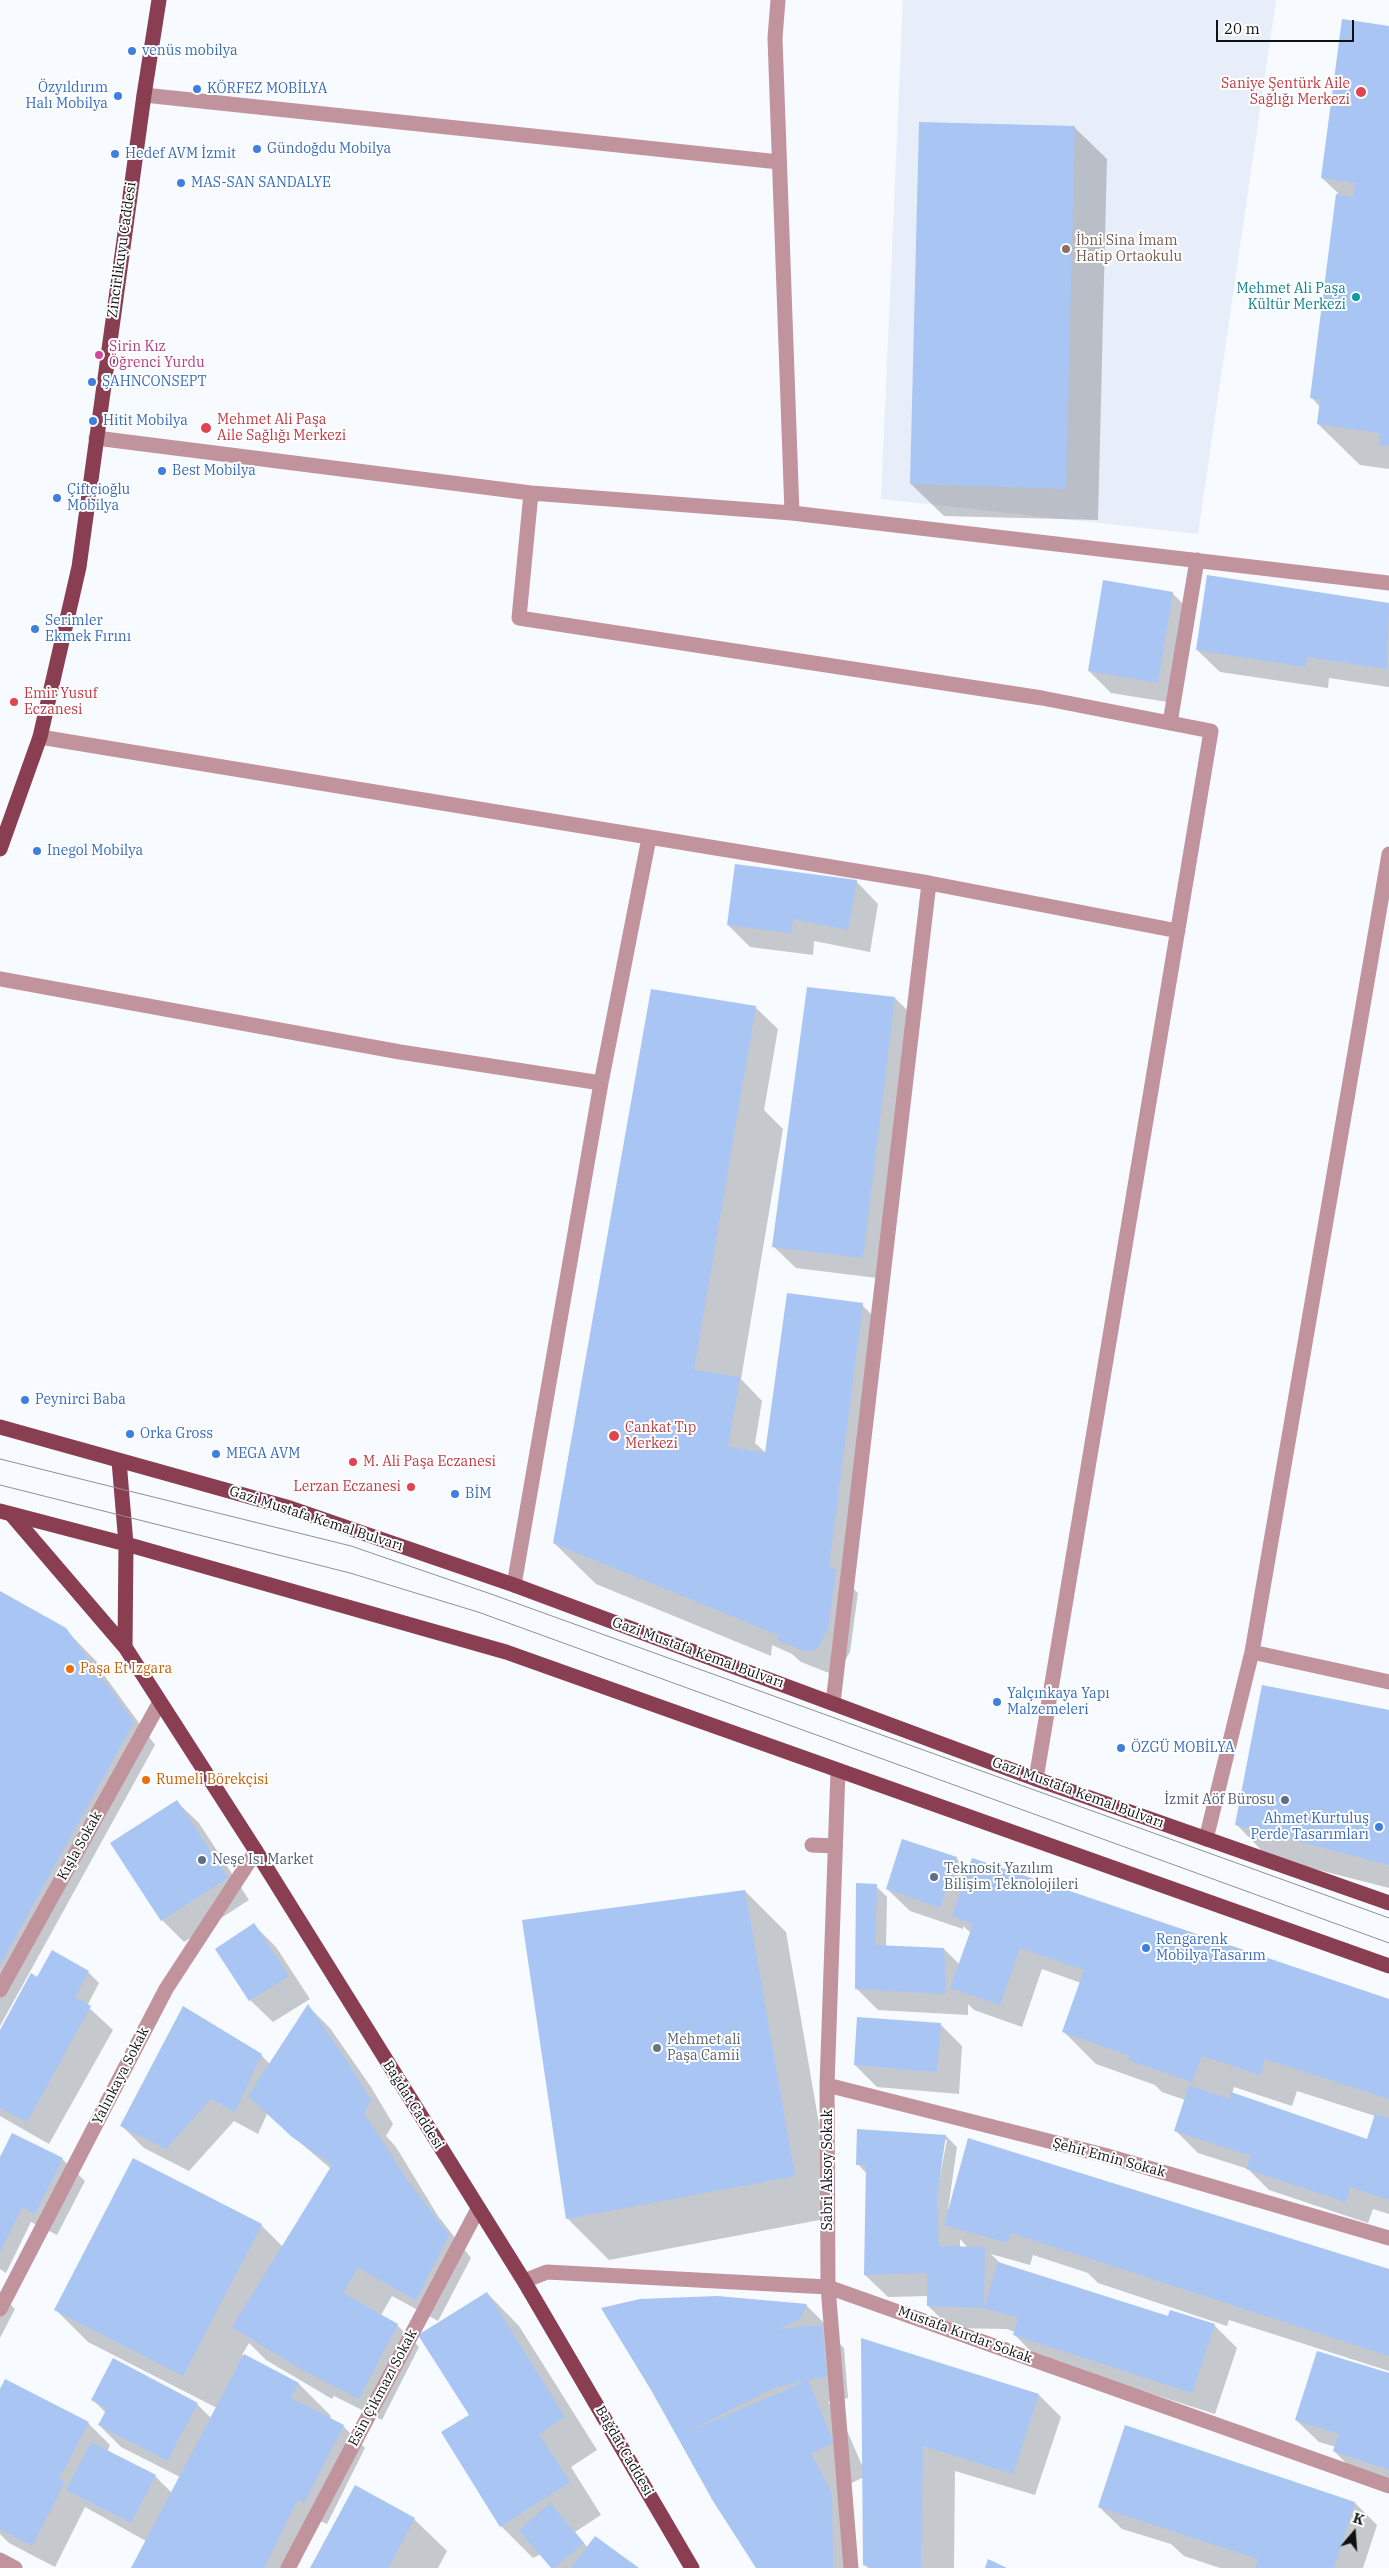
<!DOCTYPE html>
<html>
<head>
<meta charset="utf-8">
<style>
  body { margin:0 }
  #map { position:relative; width:1389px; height:2568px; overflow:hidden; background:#f7faff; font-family:"IBM Plex Serif",serif }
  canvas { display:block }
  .north { position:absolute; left:1329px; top:2508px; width:50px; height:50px; -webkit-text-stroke:4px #fff; paint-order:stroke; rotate:18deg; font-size:14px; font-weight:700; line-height:20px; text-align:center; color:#101113 }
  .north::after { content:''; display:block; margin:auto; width:18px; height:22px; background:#101113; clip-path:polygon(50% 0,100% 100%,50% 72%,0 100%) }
  .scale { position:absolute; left:1216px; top:20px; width:138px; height:22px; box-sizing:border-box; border:2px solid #101113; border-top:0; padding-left:6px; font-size:15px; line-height:18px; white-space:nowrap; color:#101113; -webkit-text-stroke:4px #fff; paint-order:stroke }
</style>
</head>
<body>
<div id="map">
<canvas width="1389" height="2568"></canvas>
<div class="north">K</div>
<div class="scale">20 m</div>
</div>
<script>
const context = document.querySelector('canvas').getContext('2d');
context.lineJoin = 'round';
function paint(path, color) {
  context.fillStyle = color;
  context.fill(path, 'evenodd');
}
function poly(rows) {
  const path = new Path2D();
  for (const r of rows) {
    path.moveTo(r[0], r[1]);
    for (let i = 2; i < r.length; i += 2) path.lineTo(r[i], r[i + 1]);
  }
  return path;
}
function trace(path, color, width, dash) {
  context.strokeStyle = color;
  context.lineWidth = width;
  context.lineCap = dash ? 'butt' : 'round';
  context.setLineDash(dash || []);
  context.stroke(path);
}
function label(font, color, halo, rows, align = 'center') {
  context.font = font + ' "IBM Plex Serif",serif';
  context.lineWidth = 4;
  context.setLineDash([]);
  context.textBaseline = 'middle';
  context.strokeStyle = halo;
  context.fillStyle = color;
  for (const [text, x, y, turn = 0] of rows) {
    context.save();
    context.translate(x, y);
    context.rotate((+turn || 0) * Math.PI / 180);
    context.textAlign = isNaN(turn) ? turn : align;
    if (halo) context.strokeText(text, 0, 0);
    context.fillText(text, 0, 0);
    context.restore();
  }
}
paint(poly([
  [903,0,1276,0,1198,534,881,499]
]), '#e8eef9');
paint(poly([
  [1389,27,1389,469,1360,465,1318,424,1320,407,1312,398,1338,193,1322,178],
  [1074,127,1107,159,1098,520,944,516,911,484],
  [1208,577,1389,604,1389,687,1329,678,1328,688,1220,672,1197,650],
  [1172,593,1195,616,1180,704,1111,693,1089,671],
  [856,881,878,904,870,952,814,941,813,955,750,947,728,925],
  [895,998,917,1020,885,1279,796,1268,773,1246],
  [755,1007,778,1029,764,1110,783,1129,741,1379,762,1401,755,1443,766,1453,862,1305,884,1327,851,1586,858,1593,850,1652,840,1669,829,1673,801,1662,792,1654,772,1645,771,1656,596,1584,554,1543],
  [0,1592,65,1629,97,1662,96,1664,155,1745,0,2026],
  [1389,1711,1389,1888,1268,1857,1236,1824],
  [176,1801,199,1823,249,1900,184,1942,162,1920],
  [956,1858,969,1870,1389,2000,1389,2214,1373,2209,1368,2223,1269,2190,1248,2169,1198,2153,1175,2130,1185,2100,1162,2092,1155,2085,1096,2064,1064,2032,1081,1983,1042,1969,1022,2027,974,2010,968,2004,968,2015,878,2010,856,1988,857,1885,876,1886,887,1897,886,1947,944,1949,960,1965,971,1933,963,1926,963,1929,910,1911,887,1889],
  [1234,2087,1292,2106,1297,2091,1375,2116,1368,2141,1232,2094],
  [745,1891,786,1932,835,2217,609,2260,568,2219],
  [254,1925,276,1947,310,1999,273,2022,250,2000,217,1949],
  [52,1951,88,1972,99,1983,87,2006,113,2030,49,2144,0,2116,0,2033,38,1978],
  [308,2006,330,2028,371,2087,393,2124,386,2136,396,2147,438,2216,471,2258,438,2321,392,2296,381,2315,397,2325,419,2347,382,2420,334,2396,332,2399,266,2360,249,2343,242,2355,299,2384,331,2416,330,2419,343,2426,365,2448,327,2524,320,2521,297,2568,132,2568,146,2541,85,2507,55,2567,9,2543,0,2534,0,2392,88,2423,110,2445,107,2452,155,2476,172,2493,180,2477,121,2447,99,2425,106,2413,93,2400,197,2404,211,2418,217,2408,88,2342,56,2310,261,2225,283,2247,331,2169,267,2114,258,2134,234,2121,189,2171,144,2148,122,2126,261,2055,270,2064],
  [940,2024,962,2046,959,2094,877,2087,855,2065],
  [13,2135,62,2159,85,2181,57,2235,31,2222,6,2273,0,2269,0,2160],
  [946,2136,957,2147,948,2210,1389,2270,1389,2371,1229,2320,1227,2326,1098,2283,1088,2273,1033,2255,1030,2265,991,2254,1001,2264,1169,2318,1171,2311,1215,2326,1237,2348,1215,2414,1036,2357,1014,2334,1015,2332,1007,2329,951,2328,928,2306,928,2296,888,2297,865,2275,867,2174,858,2164],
  [944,2139,947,2140,938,2186],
  [960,2239,968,2248,960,2247],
  [487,2293,519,2326,597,2450,571,2467,601,2515,575,2532,588,2548,637,2568,553,2568,541,2554,533,2558,501,2526,470,2415],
  [0,2294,15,2309,0,2338],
  [806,2305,838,2337,837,2341,844,2348,848,2398,828,2402,840,2414,864,2470,1039,2395,1061,2417,1035,2495,955,2471,954,2568,868,2568,864,2564,864,2477,839,2489,854,2568,756,2568,652,2390],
  [1389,2374,1389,2491,1367,2484,1334,2451,1336,2447,1319,2442,1296,2420],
  [1285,2480,1355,2503,1377,2525,1363,2568,1220,2568,1184,2556,1171,2544,1122,2529,1099,2507],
  [414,2519,447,2551,438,2568,311,2568]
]), '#0003');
paint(poly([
  [1342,19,1389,26,1389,446,1379,445,1380,433,1317,424,1320,400,1310,398,1336,194,1353,197,1355,183,1321,178],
  [919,122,1075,126,1066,489,910,484],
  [1207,575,1389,603,1387,669,1307,657,1306,667,1196,650],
  [1103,580,1173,592,1158,683,1088,671],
  [735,864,857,880,848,930,793,919,791,933,727,925],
  [807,987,895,997,863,1258,772,1247],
  [651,989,756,1006,694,1370,740,1377,728,1447,765,1453,787,1293,863,1303,829,1567,836,1570,828,1629,818,1648,806,1652,777,1640,778,1635,553,1543],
  [0,1591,66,1628,134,1722,0,1965],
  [1262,1685,1389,1710,1389,1865,1235,1825],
  [177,1800,228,1878,161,1921,110,1843],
  [902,1839,957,1857,940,1908,886,1889],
  [972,1858,1389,1999,1389,2099,1265,2059,1260,2075,1202,2056,1192,2082,1128,2060,1130,2056,1062,2032,1084,1970,1020,1948,1000,2005,950,1988,973,1924,952,1916],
  [856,1883,877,1884,875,1945,944,1948,946,1994,855,1989],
  [745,1890,795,2176,566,2219,522,1920],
  [254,1923,289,1976,249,2001,215,1949],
  [52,1950,89,1971,75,1997,91,2006,27,2122,0,2108,0,2030,31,1973,37,1977],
  [308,2004,349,2064,371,2101,364,2113,408,2181,449,2235,416,2300,358,2268,343,2293,398,2324,359,2399,299,2368,232,2327,332,2165,292,2137,248,2096],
  [183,2006,262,2054,235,2112,211,2099,166,2149,120,2126],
  [857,2017,941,2023,937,2072,854,2065],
  [1189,2085,1229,2099,1231,2092,1367,2139,1375,2114,1389,2119,1389,2200,1350,2187,1346,2202,1246,2169,1251,2156,1174,2131],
  [857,2129,946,2135,937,2196,939,2246,985,2247,984,2308,927,2306,927,2273,864,2275,866,2165,856,2165],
  [12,2133,63,2158,35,2214,22,2207,0,2252,0,2157],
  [968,2138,1389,2269,1389,2356,1011,2233,1008,2243,944,2225],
  [133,2158,262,2224,183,2376,54,2310],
  [998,2262,1168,2316,1170,2310,1215,2324,1192,2393,1013,2335,1018,2318,984,2308],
  [487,2292,565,2417,539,2434,570,2482,500,2527,441,2432,469,2415,418,2335],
  [717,2296,807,2304,800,2319,779,2329,822,2325,827,2376,809,2380,774,2388,684,2434,808,2380,834,2443,811,2453,832,2493,833,2568,756,2568,713,2501,651,2390,601,2308,640,2299],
  [861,2338,1039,2394,1013,2474,923,2446,921,2568,874,2568,863,2565],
  [1317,2351,1389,2373,1389,2470,1333,2451,1339,2434,1295,2420],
  [244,2354,299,2383,291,2398,344,2425,304,2503,298,2499,264,2568,131,2568],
  [113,2358,198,2403,167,2461,98,2425,107,2409,91,2400],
  [5,2379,89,2422,59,2479,65,2482,32,2546,0,2529,0,2389],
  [1125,2425,1355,2502,1334,2568,1255,2568,1258,2559,1098,2507],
  [91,2442,156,2475,131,2523,66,2490],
  [355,2485,415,2518,388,2568,310,2568],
  [550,2503,584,2543,554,2568,551,2568,519,2530],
  [595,2536,639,2568,571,2568],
  [988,2559,1007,2568,985,2568]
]), '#a8c5f4');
trace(poly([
  [812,1845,835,1846],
  [0,1990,160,1702],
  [0,2309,166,1989,256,1851],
  [288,2568,478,2209]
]), '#c1949d', 15);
trace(poly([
  [778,0,775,38,792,513],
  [144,95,779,162],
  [96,438,531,493,792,513,1389,583],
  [531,493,519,618,1042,698,1211,731,1036,1779],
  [1170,723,1197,560],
  [40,737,929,883,1178,931],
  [0,979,400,1052,601,1083],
  [514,1585,601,1083,649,838],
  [1252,1652,1389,1682],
  [833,1703,929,883],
  [838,1771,827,2085,828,2287,851,2568],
  [1206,1839,1252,1652,1389,854],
  [827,2085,1104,2155,1389,2238],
  [524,2281,547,2272,828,2287,1389,2486],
  [0,2560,15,2568]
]), '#c1949d', 15);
trace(poly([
  [0,849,40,737,79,567,144,95,159,0],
  [0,1427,290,1508,514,1585,1036,1779,1389,1903],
  [119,1461,126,1544,125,1647],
  [0,1511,126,1544,506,1652,1389,1966],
  [11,1514,125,1647,256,1851,524,2281,692,2568]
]), '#893e52', 15);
trace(poly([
  [0,1459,351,1546,491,1594,1389,1918],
  [0,1485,350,1573,478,1612,1389,1943]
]), '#8e9094', 1);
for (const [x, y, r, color] of [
  [132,51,5,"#3f7fe0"],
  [197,89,5,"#3f7fe0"],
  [1361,92,6,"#e0444e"],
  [118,96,5,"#3f7fe0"],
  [257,149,5,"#3f7fe0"],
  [115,154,5,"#3f7fe0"],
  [181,183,5,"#3f7fe0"],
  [1066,249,5,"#8d6e63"],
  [1356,297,5,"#0f9aa8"],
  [99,355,5,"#d1479c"],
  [92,382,5,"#3f7fe0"],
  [93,421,5,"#3f7fe0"],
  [206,428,6,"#e0444e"],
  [162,471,5,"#3f7fe0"],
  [57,498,5,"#3f7fe0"],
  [35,629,5,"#3f7fe0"],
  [14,702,5,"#e0444e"],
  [37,851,5,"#3f7fe0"],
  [25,1400,5,"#3f7fe0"],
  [130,1434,5,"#3f7fe0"],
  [614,1436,6,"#e0444e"],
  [216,1454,5,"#3f7fe0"],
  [353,1462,5,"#e0444e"],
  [411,1487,5,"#e0444e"],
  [455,1494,5,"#3f7fe0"],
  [70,1669,5,"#e8710a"],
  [997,1702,5,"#3f7fe0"],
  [1121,1748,5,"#3f7fe0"],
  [146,1780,5,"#e8710a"],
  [1285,1800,5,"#5c6f8a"],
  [1379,1827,5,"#3f7fe0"],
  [202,1860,5,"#5c6f8a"],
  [934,1877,5,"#5c6f8a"],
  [1146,1948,5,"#3f7fe0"],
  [657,2048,5,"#6b7280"]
]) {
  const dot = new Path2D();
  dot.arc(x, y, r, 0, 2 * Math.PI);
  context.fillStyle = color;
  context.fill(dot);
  trace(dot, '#fff', 2);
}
label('14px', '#366cbe', '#fff', [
  ["venüs mobilya",142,51],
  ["Özyıldırım",108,88,"right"],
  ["Halı Mobilya",108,104,"right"],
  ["KÖRFEZ MOBİLYA",207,89],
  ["Gündoğdu Mobilya",267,149],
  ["Hedef AVM İzmit",125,154],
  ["MAS-SAN SANDALYE",191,183],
  ["ŞAHNCONSEPT",102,382],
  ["Hitit Mobilya",103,421],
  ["Best Mobilya",172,471],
  ["Çiftçioğlu",67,490],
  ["Mobilya",67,506],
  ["Serimler",45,621],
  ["Ekmek Fırını",45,637],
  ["Inegol Mobilya",47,851],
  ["Peynirci Baba",35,1400],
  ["Orka Gross",140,1434],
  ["MEGA AVM",226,1454],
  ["BİM",465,1494],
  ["Yalçınkaya Yapı",1007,1694],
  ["Malzemeleri",1007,1710],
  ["ÖZGÜ MOBİLYA",1131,1748],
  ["Ahmet Kurtuluş",1369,1819,"right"],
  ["Perde Tasarımları",1369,1835,"right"],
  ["Rengarenk",1156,1940],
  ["Mobilya Tasarım",1156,1956]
], 'left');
label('14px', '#be3a42', '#fff', [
  ["Saniye Şentürk Aile",1350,84,"right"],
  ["Sağlığı Merkezi",1350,100,"right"],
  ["Mehmet Ali Paşa",217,420],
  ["Aile Sağlığı Merkezi",217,436],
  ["Emir Yusuf",24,694],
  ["Eczanesi",24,710],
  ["Cankat Tıp",625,1428],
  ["Merkezi",625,1444],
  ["M. Ali Paşa Eczanesi",363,1462],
  ["Lerzan Eczanesi",401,1487,"right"]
], 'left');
label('14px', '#785e54', '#fff', [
  ["İbni Sina İmam",1076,241],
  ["Hatip Ortaokulu",1076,257]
], 'left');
label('14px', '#101113', '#fff', [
  ["Zincirlikuyu Caddesi",122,250,-82],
  ["Gazi Mustafa Kemal Bulvarı",316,1519,18],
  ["Gazi Mustafa Kemal Bulvarı",698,1653,20],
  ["Gazi Mustafa Kemal Bulvarı",1078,1793,20],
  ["Kışla Sokak",80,1846,-61],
  ["Yalınkaya Sokak",121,2076,-63],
  ["Bağdat Caddesi",413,2105,58],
  ["Şehit Emin Sokak",1109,2158,15],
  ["Sabri Aksoy Sokak",828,2170,-90],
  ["Mustafa Kırdar Sokak",965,2335,20],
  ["Esin Çıkmazı Sokak",383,2388,-62],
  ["Bağdat Caddesi",624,2451,60]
]);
label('14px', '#0d838f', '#fff', [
  ["Mehmet Ali Paşa",1346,289],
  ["Kültür Merkezi",1346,305]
], 'right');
label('14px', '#b23c85', '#fff', [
  ["Şirin Kız",109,347],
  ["Öğrenci Yurdu",109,363]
], 'left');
label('14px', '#c56008', '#fff', [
  ["Paşa Et Izgara",80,1669],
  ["Rumeli Börekçisi",156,1780]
], 'left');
label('14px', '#4e5e75', '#fff', [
  ["İzmit Aöf Bürosu",1275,1800,"right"],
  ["Neşe Isı Market",212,1860],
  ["Teknosit Yazılım",944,1869],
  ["Bilişim Teknolojileri",944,1885]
], 'left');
label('14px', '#5b616d', '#fff', [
  ["Mehmet ali",667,2040],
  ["Paşa Camii",667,2056]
], 'left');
</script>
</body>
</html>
